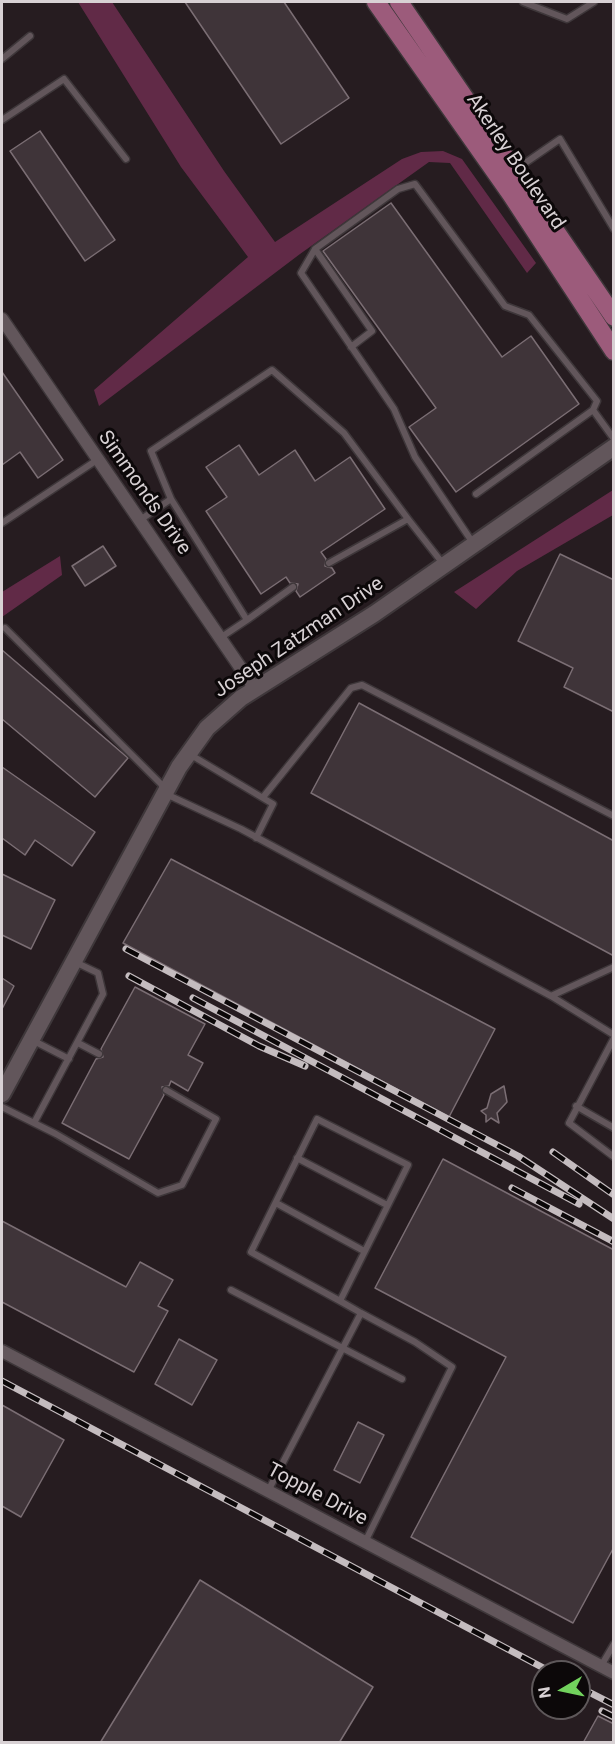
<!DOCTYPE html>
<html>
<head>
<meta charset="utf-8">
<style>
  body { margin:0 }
  #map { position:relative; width:615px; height:1744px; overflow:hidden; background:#261c20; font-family:Roboto,sans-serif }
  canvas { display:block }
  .frame { position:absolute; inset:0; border:3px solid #d8d1d4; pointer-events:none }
  .north { position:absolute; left:531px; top:1660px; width:60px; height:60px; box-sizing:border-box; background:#0c0809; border:2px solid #5e585a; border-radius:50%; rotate:261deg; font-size:16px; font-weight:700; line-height:24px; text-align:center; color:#d8d1d4 }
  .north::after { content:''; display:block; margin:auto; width:21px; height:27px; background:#72d25d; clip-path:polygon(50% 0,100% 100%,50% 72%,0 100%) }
</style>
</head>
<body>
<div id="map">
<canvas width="615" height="1744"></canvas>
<div class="frame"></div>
<div class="north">N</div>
</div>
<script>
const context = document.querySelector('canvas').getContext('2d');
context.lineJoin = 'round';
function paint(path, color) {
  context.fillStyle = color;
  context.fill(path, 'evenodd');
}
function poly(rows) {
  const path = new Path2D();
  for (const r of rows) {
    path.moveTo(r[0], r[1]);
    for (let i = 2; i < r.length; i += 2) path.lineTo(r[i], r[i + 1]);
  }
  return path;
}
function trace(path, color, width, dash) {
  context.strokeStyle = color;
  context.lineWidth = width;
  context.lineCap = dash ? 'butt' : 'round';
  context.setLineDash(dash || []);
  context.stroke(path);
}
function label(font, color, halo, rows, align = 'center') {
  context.font = font + ' Roboto,sans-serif';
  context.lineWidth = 6;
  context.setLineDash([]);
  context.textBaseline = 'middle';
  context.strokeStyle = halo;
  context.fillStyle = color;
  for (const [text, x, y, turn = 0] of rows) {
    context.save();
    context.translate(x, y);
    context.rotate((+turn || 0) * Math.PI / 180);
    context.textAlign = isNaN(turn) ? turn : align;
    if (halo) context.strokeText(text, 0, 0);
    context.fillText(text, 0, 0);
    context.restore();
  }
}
paint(poly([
  [78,2,112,2,224,171,275,242,402,159,421,152,443,151,462,159,536,263,527,273,450,163,429,162,300,254,99,406,94,390,248,257,181,167],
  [613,490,613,515,517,571,476,609,454,592],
  [60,556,62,575,2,617,2,592]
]), '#612a47');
const building = poly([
  [185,2,284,2,349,98,281,144,185,2],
  [40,131,115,240,85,261,10,151,40,131],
  [391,203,502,357,531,336,579,404,456,492,409,427,436,408,323,251,391,203],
  [2,372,63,460,38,478,20,452,2,465,2,372],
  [239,445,259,475,295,450,315,481,350,457,385,509,321,552,326,559,325,566,332,568,335,573,300,597,296,591,298,584,290,583,286,577,261,594,206,511,227,497,206,467,239,445],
  [103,546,116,566,85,586,72,566,103,546],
  [560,554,614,580,614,712,564,687,573,668,518,641,560,554],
  [2,650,128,758,95,797,2,719,2,650],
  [359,703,614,841,614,956,311,793,359,703],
  [2,767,95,832,72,866,35,840,25,855,2,838,2,767],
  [171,859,495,1029,449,1117,123,943,171,859],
  [2,874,55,900,31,949,2,935,2,874],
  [2,978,14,986,2,1009,2,978],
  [135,987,205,1024,188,1055,203,1063,188,1091,171,1081,169,1086,162,1087,164,1095,129,1159,62,1123,96,1059,103,1057,101,1049,135,987],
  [504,1086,507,1102,497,1113,499,1123,491,1118,486,1122,486,1115,481,1111,487,1108,491,1094,504,1086],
  [443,1159,614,1250,614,1547,573,1623,411,1537,506,1357,375,1288,443,1159],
  [2,1221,126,1287,140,1262,173,1280,158,1306,168,1311,134,1372,2,1302,2,1221],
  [179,1339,217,1360,192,1405,155,1384,179,1339],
  [2,1405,64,1440,21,1517,2,1506,2,1405],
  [358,1422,384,1435,360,1483,334,1470,358,1422],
  [200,1580,373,1687,339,1743,100,1743,200,1580],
  [598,1716,614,1724,614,1743,583,1743,598,1716]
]);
paint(building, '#3f3439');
trace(building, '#7b6e74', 1.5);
const lane = poly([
  [523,2,567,19,594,2],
  [2,59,30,36],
  [2,120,64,79,126,159],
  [515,170,560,139,614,229],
  [315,249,372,331,351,347],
  [476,494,593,410,614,439],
  [171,499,247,620,220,638],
  [140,520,171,499,151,451,272,370,344,433,408,519],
  [2,523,97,460],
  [473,543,415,457,394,409,301,273,315,249,398,189,415,184,505,306,529,315,597,401,593,410],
  [329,563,408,519,444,565],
  [247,620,293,587],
  [5,628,161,784,166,794,241,829,551,996,614,1035],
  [191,755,273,804,256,838],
  [264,796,351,688,362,685,614,816],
  [551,996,614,967],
  [614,1038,569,1123,614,1157],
  [32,1040,69,1059],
  [78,1043,99,1054],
  [576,1106,614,1128],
  [2,1107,56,1134,158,1193,182,1185,216,1119,166,1090],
  [34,1123,103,994,98,973,75,962],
  [297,1158,387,1205],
  [276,1203,364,1251],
  [231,1290,402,1379],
  [340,1301,408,1165,317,1119,251,1252,340,1301,361,1313,415,1342,452,1367,365,1542],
  [268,1491,361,1313],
  [601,1666,614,1644]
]);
const street = poly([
  [2,319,255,689],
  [2,1351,614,1673]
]);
const secondary = poly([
  [2,1094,179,767,207,728,241,698,374,614,614,447]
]);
const primary = poly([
  [376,2,511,194,614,351],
  [399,2,614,317]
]);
trace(lane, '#3e373a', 9);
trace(street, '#3e373a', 15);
trace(secondary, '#3e373a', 20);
trace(primary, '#3e373a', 21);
trace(lane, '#62565b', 6);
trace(street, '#62565b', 12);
trace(secondary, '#62565b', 16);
trace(primary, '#9c5b7b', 18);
const rail = poly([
  [126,949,518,1156,614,1219],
  [129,976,259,1046,305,1066],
  [193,998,579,1204],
  [553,1152,614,1195],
  [512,1188,614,1242],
  [2,1381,551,1672],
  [579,1687,614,1705],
  [602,1711,614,1717]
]);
trace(rail, '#c4bcbf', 7);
trace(rail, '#0c0809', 4.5, [14]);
label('20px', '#d8d1d4', '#0c0809', [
  ["Akerley Boulevard",515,162,56],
  ["Simmonds Drive",144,493,55],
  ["Joseph Zatzman Drive",299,638,-34],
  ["Topple Drive",317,1495,28]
]);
</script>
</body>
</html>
